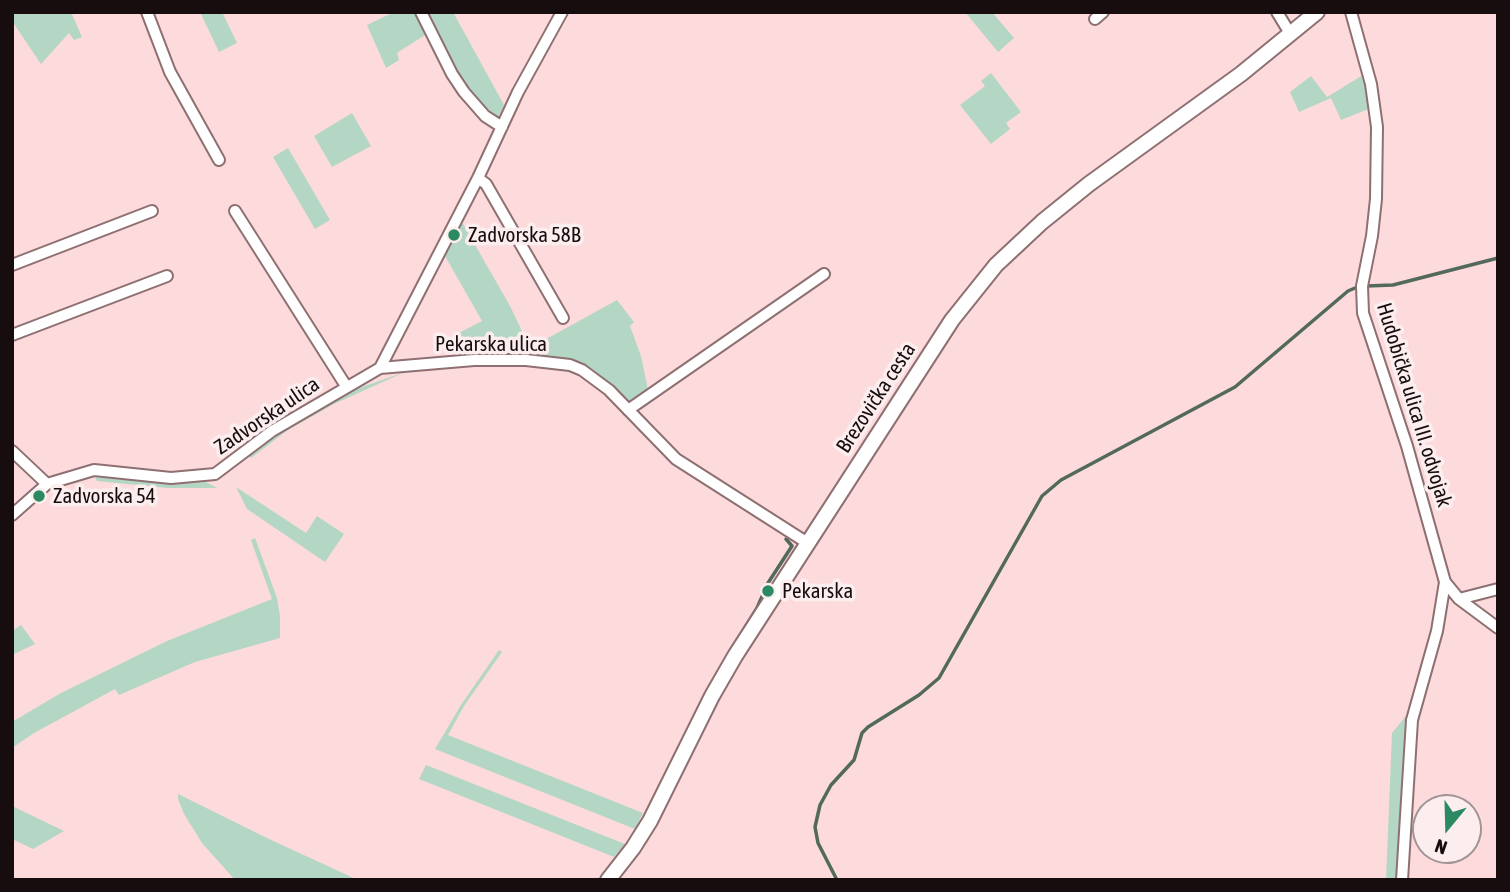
<!DOCTYPE html>
<html>
<head>
<meta charset="utf-8">
<style>
  body { margin:0 }
  #map { position:relative; width:1510px; height:892px; overflow:hidden; background:#fddbdc; font-family:"Asap Condensed",sans-serif }
  canvas { display:block }
  .frame { position:absolute; inset:0; border:14px solid #180d0e; pointer-events:none }
  .north { position:absolute; left:1412px; top:794px; width:70px; height:70px; box-sizing:border-box; background:#fceeee; border:2px solid #a19494; border-radius:50%; rotate:199deg; font-size:19px; font-weight:700; line-height:28px; text-align:center; color:#180d0e }
  .north::after { content:''; display:block; margin:auto; width:24px; height:32px; background:#2b8a62; clip-path:polygon(50% 0,100% 100%,50% 72%,0 100%) }
</style>
</head>
<body>
<div id="map">
<canvas width="1510" height="892"></canvas>
<div class="frame"></div>
<div class="north">N</div>
</div>
<script>
const context = document.querySelector('canvas').getContext('2d');
context.lineJoin = 'round';
function paint(path, color) {
  context.fillStyle = color;
  context.fill(path, 'evenodd');
}
function poly(rows) {
  const path = new Path2D();
  for (const r of rows) {
    path.moveTo(r[0], r[1]);
    for (let i = 2; i < r.length; i += 2) path.lineTo(r[i], r[i + 1]);
  }
  return path;
}
function trace(path, color, width, dash) {
  context.strokeStyle = color;
  context.lineWidth = width;
  context.lineCap = dash ? 'butt' : 'round';
  context.setLineDash(dash || []);
  context.stroke(path);
}
function label(font, color, halo, rows, align = 'center') {
  context.font = font + ' "Asap Condensed",sans-serif';
  context.lineWidth = 7;
  context.setLineDash([]);
  context.textBaseline = 'middle';
  context.strokeStyle = halo;
  context.fillStyle = color;
  for (const [text, x, y, turn = 0] of rows) {
    context.save();
    context.translate(x, y);
    context.rotate((+turn || 0) * Math.PI / 180);
    context.textAlign = isNaN(turn) ? turn : align;
    if (halo) context.strokeText(text, 0, 0);
    context.fillText(text, 0, 0);
    context.restore();
  }
}
paint(poly([
  [12,12,71,12,82,37,74,40,69,33,41,64,12,21],
  [200,12,222,12,237,43,219,52],
  [394,12,415,12,425,35,397,53,399,60,386,68,367,25],
  [426,12,453,12,504,105,498,117,477,100,468,88,454,68],
  [965,12,992,12,1014,38,998,52],
  [991,73,1021,112,1006,123,1010,129,991,144,960,105,985,86,981,81],
  [1363,75,1371,108,1341,120,1331,98,1299,112,1290,92,1311,76,1327,97],
  [352,113,371,146,332,167,314,136],
  [288,148,330,220,315,229,273,157],
  [462,222,510,306,530,348,617,300,634,322,630,326,641,356,648,390,633,401,628,401,594,370,572,361,525,356,466,355,455,335,482,321,445,256],
  [405,372,334,404,288,430,251,458,248,456,273,436,324,403,359,388],
  [95,477,171,484,206,482,217,488,168,488,97,481],
  [236,487,306,533,317,516,344,534,325,562,247,509],
  [255,538,277,598,280,616,280,638,195,662,119,695,115,689,34,733,12,748,12,722,61,693,167,641,272,599,251,540],
  [21,625,35,644,12,655,12,631],
  [499,650,502,652,464,706,448,735,643,813,635,829,435,749,461,705],
  [1410,711,1399,880,1386,880,1392,733],
  [426,765,625,844,614,857,419,779],
  [178,794,269,839,358,880,235,880,202,843,184,814,178,799],
  [12,806,64,831,33,849,12,839]
]), '#b4d6c4');
trace(poly([
  [1366,286,1393,285,1498,258],
  [736,642,757,608,768,583,792,546,786,539],
  [837,880,818,843,815,827,820,805,831,785,854,760,862,733,868,727,919,695,939,678,1042,496,1061,480,1235,387,1348,291,1355,288]
]), '#52695c', 3.5);
const minor = poly([
  [147,12,170,72,219,160],
  [421,12,452,74,464,92,485,116,502,127],
  [1277,12,1291,35],
  [1351,12,1371,84,1377,127,1376,199,1372,236,1362,286,1363,313,1407,446,1445,582,1459,599,1498,628],
  [1095,19,1103,12],
  [478,178,486,184,563,318],
  [235,211,346,386],
  [12,265,152,211],
  [12,335,167,276],
  [380,368,474,360,526,360,570,365,582,370,609,390,676,459,806,542],
  [628,410,824,274],
  [12,451,47,484],
  [12,515,47,484,94,470,171,478,215,474,272,431,380,368,478,178,518,92,562,12],
  [1459,599,1498,589],
  [1402,880,1412,720,1437,631,1445,582]
]);
const major = poly([
  [608,880,633,848,650,821,712,696,735,656,952,320,996,265,1042,222,1089,184,1241,74,1317,12]
]);
trace(minor, '#8e7072', 14);
trace(major, '#8e7072', 18);
trace(minor, '#fff', 10);
trace(major, '#fff', 14);
for (const [x, y, r, color] of [
  [454,235,7,"#2b8a62"],
  [39,496,7,"#2b8a62"],
  [768,591,7,"#2b8a62"]
]) {
  const dot = new Path2D();
  dot.arc(x, y, r, 0, 2 * Math.PI);
  context.fillStyle = color;
  context.fill(dot);
  trace(dot, '#fceeee', 2.5);
}
label('21px', '#180d0e', '#fceeee', [
  ["Zadvorska 58B",468,235],
  ["Zadvorska 54",53,496],
  ["Pekarska",782,591]
], 'left');
label('21px', '#180d0e', '#fceeee', [
  ["Pekarska ulica",491,344],
  ["Brezovička cesta",876,398,-57],
  ["Hudobička ulica III. odvojak",1414,405,73],
  ["Zadvorska ulica",267,416,-34]
]);
</script>
</body>
</html>
